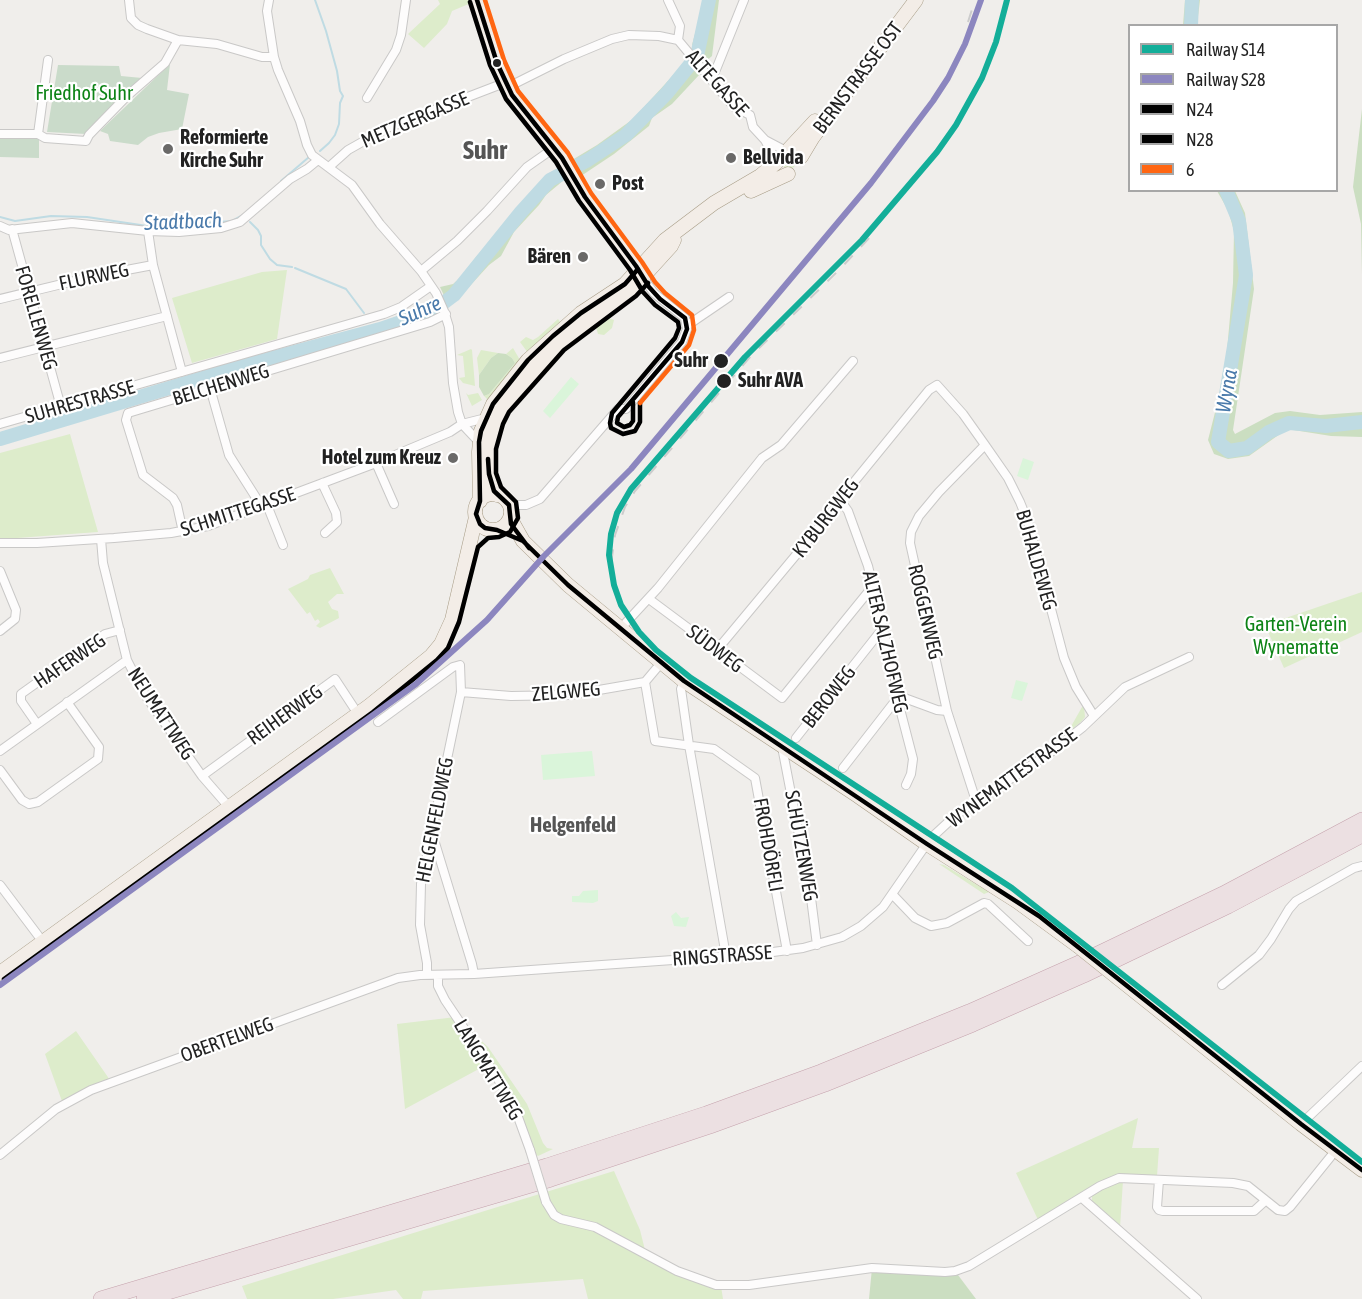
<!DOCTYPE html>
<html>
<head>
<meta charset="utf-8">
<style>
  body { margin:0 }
  #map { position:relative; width:1362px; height:1299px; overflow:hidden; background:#f0eeeb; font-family:"Asap Condensed",sans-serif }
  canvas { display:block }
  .legend { position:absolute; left:1128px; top:24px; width:210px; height:168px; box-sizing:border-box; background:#fff; border:2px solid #a7a7a7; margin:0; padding:8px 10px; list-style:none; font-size:18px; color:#222 }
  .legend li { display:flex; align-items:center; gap:12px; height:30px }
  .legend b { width:30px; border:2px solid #a7a7a7 }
</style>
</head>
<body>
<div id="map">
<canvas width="1362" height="1299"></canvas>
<ul class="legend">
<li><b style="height:8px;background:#13ae99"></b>Railway S14</li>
<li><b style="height:8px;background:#8c86bf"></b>Railway S28</li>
<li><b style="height:8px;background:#000"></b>N24</li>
<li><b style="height:8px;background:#000"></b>N28</li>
<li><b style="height:8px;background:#ff6612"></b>6</li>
</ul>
</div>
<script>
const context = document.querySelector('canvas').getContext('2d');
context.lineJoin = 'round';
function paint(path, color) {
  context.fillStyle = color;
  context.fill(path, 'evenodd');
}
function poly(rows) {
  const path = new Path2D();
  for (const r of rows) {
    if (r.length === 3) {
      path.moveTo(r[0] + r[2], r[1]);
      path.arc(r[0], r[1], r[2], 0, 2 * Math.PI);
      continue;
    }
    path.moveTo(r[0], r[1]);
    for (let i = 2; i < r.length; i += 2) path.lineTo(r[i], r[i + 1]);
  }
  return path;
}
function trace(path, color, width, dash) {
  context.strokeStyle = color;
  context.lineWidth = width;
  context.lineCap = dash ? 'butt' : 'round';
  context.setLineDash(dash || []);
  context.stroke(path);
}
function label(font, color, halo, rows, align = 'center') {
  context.font = font + ' "Asap Condensed",sans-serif';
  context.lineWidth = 4.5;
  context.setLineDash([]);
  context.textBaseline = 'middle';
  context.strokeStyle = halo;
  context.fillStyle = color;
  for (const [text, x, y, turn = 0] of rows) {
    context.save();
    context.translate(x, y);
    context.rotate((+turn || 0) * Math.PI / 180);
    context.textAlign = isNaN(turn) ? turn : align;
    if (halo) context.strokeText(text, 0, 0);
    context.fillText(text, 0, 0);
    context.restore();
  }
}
paint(poly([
  [438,0,470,0,471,3,452,11,447,24,424,48,408,34,440,4],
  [789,162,7],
  [287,270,277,339,192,363,172,298,262,272],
  [608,318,614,320,612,328,604,335,598,334,596,327],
  [558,319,561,323,528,353,520,342,526,337,533,340,538,337],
  [513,348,520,360,488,400,484,396,489,394,515,363,512,358,506,354],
  [471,349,472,350,475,386,463,383,459,378,465,377,463,356,457,355],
  [481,350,498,353,491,358,479,375,477,358],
  [466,393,468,395,478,393,482,400,472,406],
  [70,434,98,532,17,538,0,538,0,453],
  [330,568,344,594,337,594,328,602,332,609,338,611,339,618,320,628,316,626,320,622,318,619,315,621,310,612,307,614,288,589,308,579,310,575],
  [1362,592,1362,632,1284,668,1265,625],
  [1084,706,1085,717,1081,722,1037,757,1035,757,1069,730,1082,707],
  [939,864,944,865,989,892,984,894],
  [456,1017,488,1047,527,1104,543,1143,547,1148,553,1149,538,1156,530,1150,522,1126,488,1064,405,1109,397,1024],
  [76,1031,112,1083,63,1104,45,1054],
  [1138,1118,1132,1148,1159,1148,1157,1176,1123,1176,1040,1224,1016,1173],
  [614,1171,640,1230,646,1254,721,1286,723,1299,588,1299,583,1279,423,1291,421,1299,403,1299,396,1290,333,1299,247,1299,242,1286],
  [1123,1180,1120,1228,1092,1202,1092,1196,1096,1191]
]), '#ddeccb');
paint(poly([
  [704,0,719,0,712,56,705,62,692,45],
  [1185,0,1200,0,1197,25,1183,25],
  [688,59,700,74,672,104,652,118,649,126,614,154,581,176,572,160,597,145,633,119],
  [1362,109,1362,275,1361,224,1353,187],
  [560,172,564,180,546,195,539,205,514,232,501,256,489,265,458,299,449,306,440,287,453,284,462,276,476,257,495,238,508,220,545,180],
  [1217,191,1235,191,1245,213,1254,289,1233,430,1235,434,1275,413,1290,411,1320,415,1362,412,1362,437,1331,436,1287,429,1249,456,1228,459,1214,454,1208,440,1225,373,1233,283,1234,231,1228,210],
  [498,353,506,354,512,358,515,363,489,394,484,396,479,387,479,375,491,358],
  [872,1268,955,1271,976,1299,869,1299]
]), '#cbdec1');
paint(poly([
  [170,64,167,90,189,94,182,129,159,133,148,137,138,145,110,141,108,134,100,131],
  [58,65,119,66,121,76,142,78,86,134,47,132],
  [0,138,39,138,39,158,0,157]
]), '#cadbca');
paint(poly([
  [571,377,579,384,550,418,543,411],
  [1023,458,1034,462,1028,480,1017,476],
  [1016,680,1028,683,1022,701,1011,698],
  [592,751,595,776,543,780,541,755],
  [598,890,598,901,593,903,572,902,572,896,579,896,583,891],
  [676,912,681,918,689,917,686,927,674,926,671,916]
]), '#daf5da');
trace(poly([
  [315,0,326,31,337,71,340,91,343,96,340,103,339,124,335,135,329,143,320,151],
  [281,181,309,157],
  [0,217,15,221,51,216,87,217,154,227,232,221,243,215],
  [250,222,258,230,261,236,261,245,270,259,277,265,292,267],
  [295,268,346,289,364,313]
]), '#bfdbe3', 2);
trace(poly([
  [1191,26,1192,0],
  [1226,190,1239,221,1246,275,1218,442,1229,451,1247,448,1269,432,1289,423,1326,426,1362,422],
  [0,439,242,366,380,329,415,317,438,307,454,295,521,212,550,180,588,160,626,135,667,93,697,56,709,0]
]), '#bfdbe3', 14);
const minor = poly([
  [129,0,131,18,138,25,147,29,178,40,217,44,262,57,274,57],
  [269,0,267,11,274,57,278,70,300,121,307,145,312,155,352,185,380,224,421,271,436,293,444,311,449,327,453,383,458,412,462,424,479,442],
  [668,0,680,26,678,40],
  [711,77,715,72,744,0],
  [367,98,396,50,401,35,406,0],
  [0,134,38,134,45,138,86,141,89,135,127,96,165,63,178,40],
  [38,134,48,60],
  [765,140,777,162],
  [329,167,348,150,387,128,499,85,514,84,564,59,612,39,629,35,659,36,678,40,734,107,750,115,753,127,765,140,784,150],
  [0,226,9,230,72,223,148,231,179,232,221,228,240,222,290,179,307,169,318,160],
  [12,229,61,407],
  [148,231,153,265,182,372],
  [421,271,457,241,487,211,527,167,554,148],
  [0,299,95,276,153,265],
  [688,325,729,297],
  [0,358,167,316],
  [210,388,229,455,262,507],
  [0,424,384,314,401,307,431,286],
  [376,463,394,504],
  [322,483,336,513,337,522,325,533],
  [841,501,848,511,868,566,899,696,899,705,913,759,911,774,906,785],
  [267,505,283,545],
  [509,505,526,505,540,499,618,409,626,409,682,342,687,329,685,318,654,293,643,278],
  [183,532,177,505,173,498,143,475,126,420,128,413,430,322,446,314],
  [101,539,103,563,127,660,145,695,202,776,229,807],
  [0,543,37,543,114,538,171,533,208,526,376,463,450,432,462,424,486,418],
  [0,571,16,610,15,619,0,631],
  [649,599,782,698,873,586],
  [621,628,658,588,762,458,781,445,853,361],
  [716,651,841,501,845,493,929,390,937,385,963,414,985,445,1008,478,1020,502,1028,522,1064,658,1076,687,1094,716],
  [684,681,681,689,689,745,726,956],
  [645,682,655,741,714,749,755,778,787,951],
  [461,692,511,696,570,695,645,682,661,663],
  [899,696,937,710,947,711],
  [378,722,453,667,460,665,461,692,421,884,420,925,427,963,427,975],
  [37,724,21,701,21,694,105,634,120,630],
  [796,738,883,628],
  [785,747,783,752,804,861,808,867,812,886,811,898,817,945],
  [0,751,127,660],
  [843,768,899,696],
  [0,770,22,800,29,804,38,802,98,759,99,747,67,702],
  [202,776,335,679,358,714],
  [976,801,947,711,910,543,911,532,919,516,939,492,985,445],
  [430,841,435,843,472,964,474,974],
  [0,885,43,942],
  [893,895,915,918,931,926,947,923,984,903,988,904,1028,941],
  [438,975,438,986,445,1000,496,1076,514,1106,530,1150],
  [1222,985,1259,955,1271,939,1289,909,1296,901,1354,868,1362,866],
  [1301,1124,1362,1066],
  [0,1155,56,1109,91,1090,398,978,420,975,474,974,758,954,803,948,842,937,861,926,883,907,930,839,956,815,1051,752,1083,727,1125,687,1189,657],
  [1159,1180,1157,1207,1159,1210,1163,1211,1254,1211,1265,1201],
  [1082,1198,1197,1299],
  [546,1202,554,1215,561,1219,595,1227,677,1271,716,1285,749,1285,872,1268,945,1272,955,1271,969,1266,1100,1186,1119,1178,1233,1183,1248,1186,1278,1210,1285,1211,1290,1207,1336,1150]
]);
const primary = poly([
  [477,0,497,63,512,95,562,158,585,197,642,276],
  [789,149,815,121],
  [801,157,813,137,916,0],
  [751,191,788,174],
  [493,512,18],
  [497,495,489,474,489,448,496,421,503,408,554,348,586,322,631,290,671,246,674,240],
  [480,501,479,452,481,431,493,404,528,360,581,313,625,284,665,240,714,203,760,176,777,162],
  [510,518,523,541,568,585,684,681,858,796,927,844,1018,902,1078,946],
  [0,973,369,706,431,656,441,644,452,620,476,517],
  [1118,978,1301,1124,1362,1170]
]);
const motorway = poly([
  [101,1299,547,1166,706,1114,821,1072,969,1012,1079,963,1223,894,1362,820],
  [144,1299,551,1179,710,1126,825,1084,973,1024,1084,975,1228,906,1362,835]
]);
trace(minor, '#c9c8c7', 10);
trace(primary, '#a79c86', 15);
trace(motorway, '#c5a2ad', 16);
trace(minor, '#fdfcfc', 8);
trace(primary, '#f3ede7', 14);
trace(motorway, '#ece0e2', 15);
trace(poly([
  [968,22,975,0],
  [614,585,611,564,615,535,625,507,635,491,750,357,839,270,872,235]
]), '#ccc', 2, [12, 12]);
const minorBridge = poly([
  [530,1150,546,1202]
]);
const primaryBridge = poly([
  [1078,946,1118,978]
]);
trace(minorBridge, '#c9c8c7', 10, []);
trace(primaryBridge, '#a79c86', 15, []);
trace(minorBridge, '#fdfcfc', 8);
trace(primaryBridge, '#f3ede7', 14);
trace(poly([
  [477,0,497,63,512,95,562,158,585,197,636,266,649,287,660,299,685,318,687,329,682,342,618,417,617,423,624,427,630,425,633,421,633,402],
  [638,269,625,284,581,313,553,336,528,360,493,404,481,431,479,442,480,501,476,514,480,524,485,528,497,530,523,541,568,585,684,681,927,844,1039,916,1301,1124,1362,1170],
  [488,459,489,474,494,491,509,505,511,524,529,548]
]), '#000', 4.5);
trace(poly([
  [470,2,490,65,506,99,556,162,579,201,630,270,643,292,655,305,678,322,679,328,675,338,612,413,610,423,611,428,623,434,635,431,640,422,640,403],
  [4,979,373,712,437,660,448,648,459,622,478,547,488,538,499,537,510,532,518,518,516,502,501,487,496,473,496,449,503,424,509,412,564,350,636,296,648,283]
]), '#000', 4.5);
trace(poly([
  [485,0,504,60,518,91,568,153,591,193,642,262,655,282,665,293,692,315,694,330,689,345,640,403]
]), '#ff6612', 4.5);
trace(poly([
  [1007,0,996,42,982,78,956,125,937,152,862,240,745,357,631,489,617,513,611,534,609,555,614,585,621,605,639,632,656,650,691,678,1012,888,1362,1162]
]), '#13ae99', 6);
trace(poly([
  [0,985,416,684,487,620,544,556,631,469,871,183,933,101,948,78,965,44,981,0]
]), '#8c86bf', 6);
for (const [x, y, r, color] of [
  [497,63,5,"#222"],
  [168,149,6,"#6a6968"],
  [731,158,6,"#6a6968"],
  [600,184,6,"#6a6968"],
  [583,257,6,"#6a6968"],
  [721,361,8,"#222"],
  [724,381,8,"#222"],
  [453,458,6,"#6a6968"]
]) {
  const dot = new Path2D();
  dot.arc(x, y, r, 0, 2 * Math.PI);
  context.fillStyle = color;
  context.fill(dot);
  trace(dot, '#fff', 2);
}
label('20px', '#222', '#fff', [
  ["BERNSTRASSE OST",858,78,-53],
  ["ALTE GASSE",717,83,48],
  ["METZGERGASSE",415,120,-23],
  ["FLURWEG",94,277,-12],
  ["FORELLENWEG",36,318,74],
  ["BELCHENWEG",221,385,-17],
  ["SUHRESTRASSE",80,402,-16],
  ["SCHMITTEGASSE",238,512,-18],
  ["KYBURGWEG",826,518,-52],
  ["BUHALDEWEG",1036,560,74],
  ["ROGGENWEG",925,612,77],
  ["ALTER SALZHOFWEG",885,642,77],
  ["SÜDWEG",715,649,37],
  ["HAFERWEG",70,661,-34],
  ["ZELGWEG",566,692,-5],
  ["BEROWEG",829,697,-52],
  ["NEUMATTWEG",161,714,57],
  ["REIHERWEG",285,715,-36],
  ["WYNEMATTESTRASSE",1012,778,-36],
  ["HELGENFELDWEG",435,820,-79],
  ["FROHDÖRFLI",768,845,80],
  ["SCHÜTZENWEG",801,846,80],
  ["RINGSTRASSE",722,956,-4],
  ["OBERTELWEG",227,1040,-20],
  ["LANGMATTWEG",488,1070,59]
]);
label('20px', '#0d8316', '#fff', [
  ["Friedhof Suhr",84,94],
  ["Garten-Verein",1296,625],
  ["Wynematte",1296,648]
]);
label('bold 20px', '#222', '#fff', [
  ["Reformierte",180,138],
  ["Kirche Suhr",180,161],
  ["Bellvida",743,158],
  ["Post",612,184],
  ["Bären",571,257,"right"],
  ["Hotel zum Kreuz",441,458,"right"]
], 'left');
label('bold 20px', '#222', '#fff', [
  ["Suhr",708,361],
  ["Suhr AVA",738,381,"left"]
], 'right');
label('italic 21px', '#4a7aaa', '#fff', [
  ["Stadtbach",183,222,-2],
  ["Suhre",420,311,-24],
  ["Wyna",1227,391,-80]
]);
label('bold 21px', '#555', '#fff', [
  ["Helgenfeld",573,825]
]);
label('bold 26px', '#555', '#fff', [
  ["Suhr",485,151]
]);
</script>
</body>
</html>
